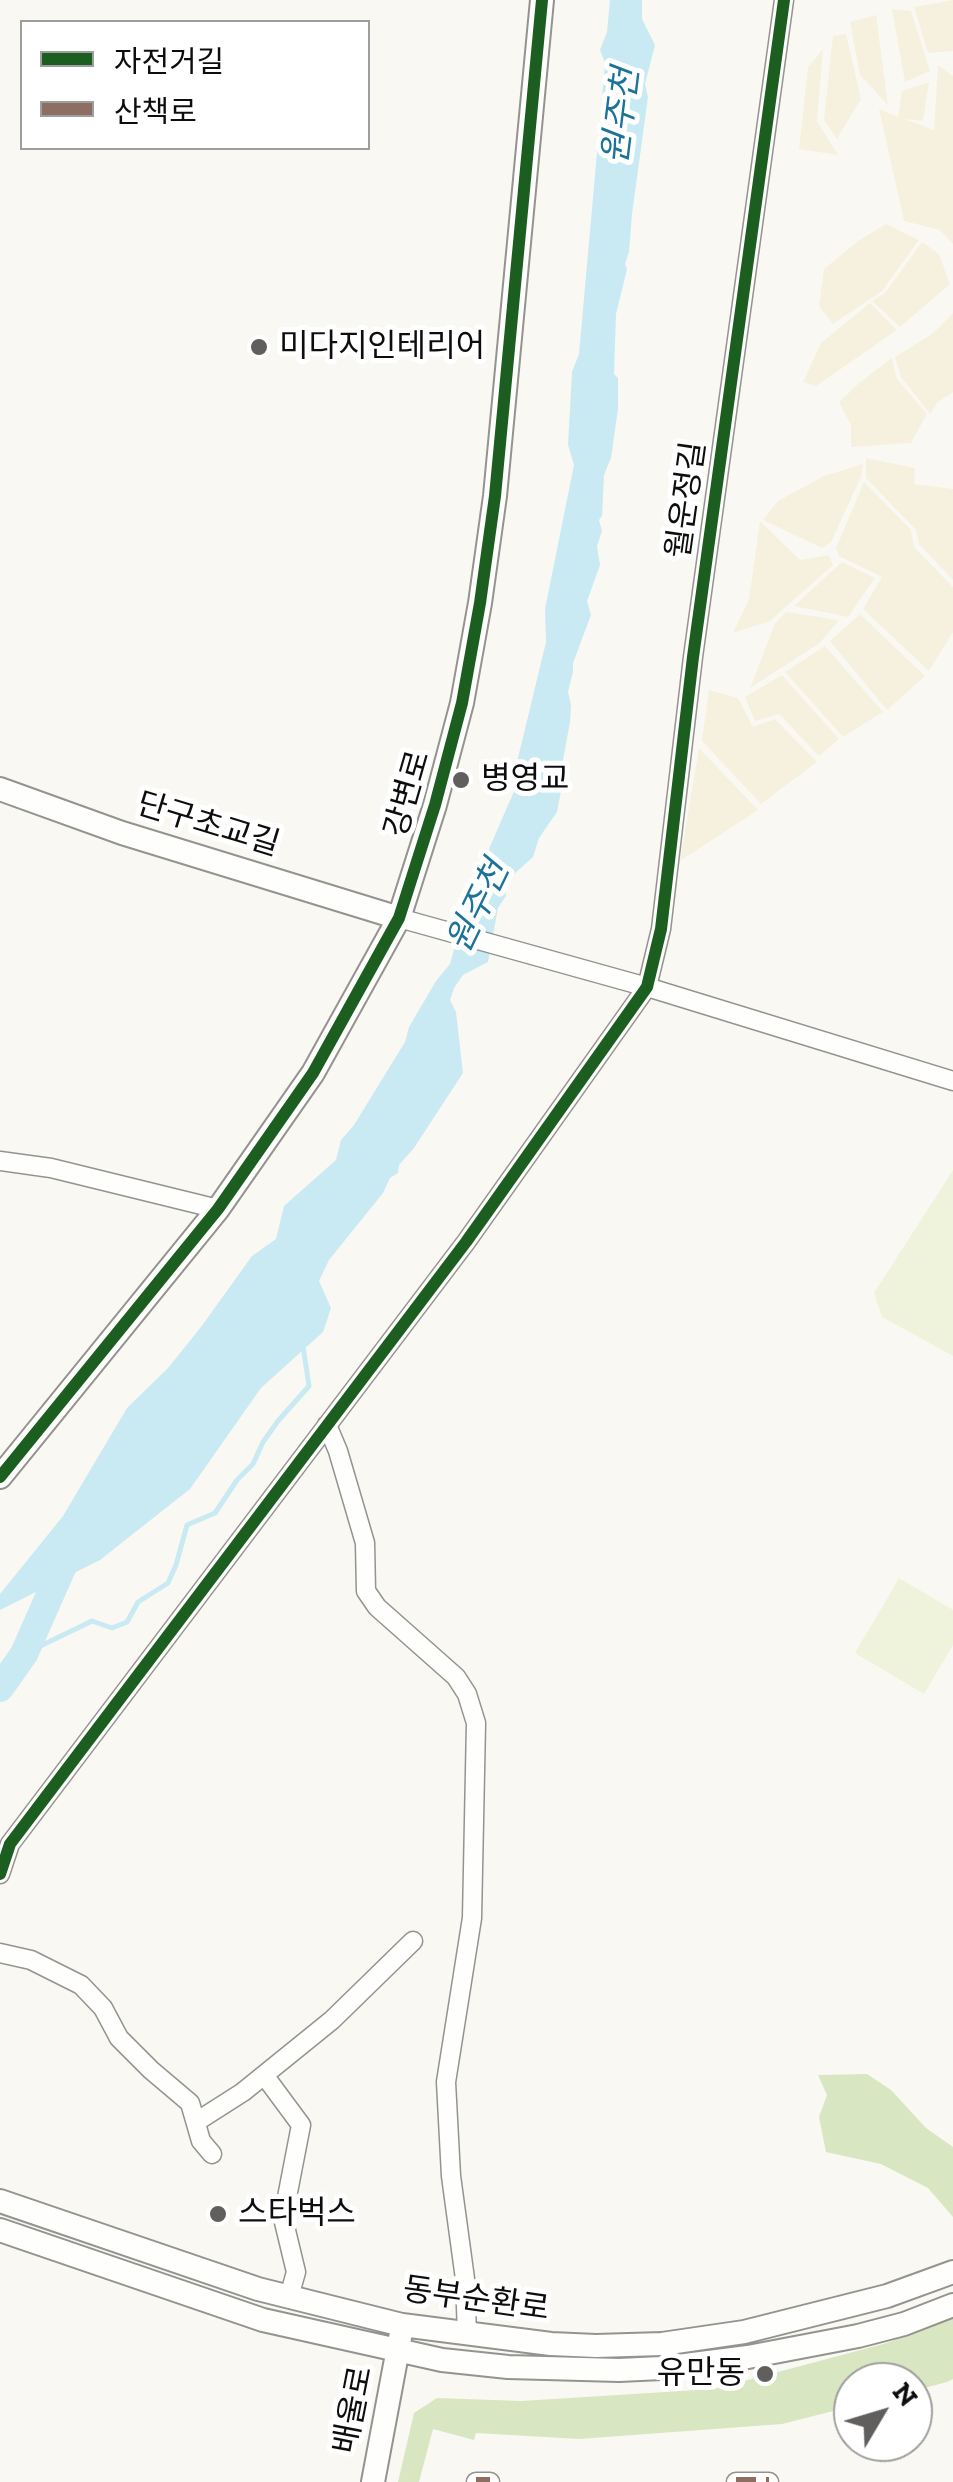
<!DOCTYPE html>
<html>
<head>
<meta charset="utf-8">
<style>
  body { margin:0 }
  #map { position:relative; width:953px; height:2482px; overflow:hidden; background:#faf8f2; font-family:"Zilla Slab","Noto Sans KR",serif }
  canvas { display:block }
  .legend { position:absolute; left:20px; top:20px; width:350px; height:130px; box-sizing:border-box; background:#fff; border:2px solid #9e9e9e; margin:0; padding:12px 18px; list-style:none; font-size:30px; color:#0d0d0d }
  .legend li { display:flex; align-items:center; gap:20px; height:50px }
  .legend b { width:50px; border:2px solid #9e9e9e }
  .north { position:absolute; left:833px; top:2362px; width:100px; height:100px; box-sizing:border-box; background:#fff; border:2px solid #9e9e9e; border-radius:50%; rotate:52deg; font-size:28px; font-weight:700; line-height:40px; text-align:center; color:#0d0d0d }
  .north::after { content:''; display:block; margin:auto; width:35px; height:45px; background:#605f5d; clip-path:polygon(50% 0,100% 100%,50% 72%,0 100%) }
</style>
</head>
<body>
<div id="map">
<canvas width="953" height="2482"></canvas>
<ul class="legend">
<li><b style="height:12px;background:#1b5e20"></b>자전거길</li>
<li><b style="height:12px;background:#8d6e63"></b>산책로</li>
</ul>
<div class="north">N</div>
</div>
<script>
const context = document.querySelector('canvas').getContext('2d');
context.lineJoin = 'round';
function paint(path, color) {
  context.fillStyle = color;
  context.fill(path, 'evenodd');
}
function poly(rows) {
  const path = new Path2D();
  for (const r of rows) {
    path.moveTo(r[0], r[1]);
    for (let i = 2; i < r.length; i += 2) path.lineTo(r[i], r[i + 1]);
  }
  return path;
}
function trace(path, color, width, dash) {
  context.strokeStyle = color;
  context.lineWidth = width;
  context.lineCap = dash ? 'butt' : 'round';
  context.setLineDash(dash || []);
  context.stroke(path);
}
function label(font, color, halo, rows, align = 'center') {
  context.font = font + ' "Zilla Slab","Noto Sans KR",serif';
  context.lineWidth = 10;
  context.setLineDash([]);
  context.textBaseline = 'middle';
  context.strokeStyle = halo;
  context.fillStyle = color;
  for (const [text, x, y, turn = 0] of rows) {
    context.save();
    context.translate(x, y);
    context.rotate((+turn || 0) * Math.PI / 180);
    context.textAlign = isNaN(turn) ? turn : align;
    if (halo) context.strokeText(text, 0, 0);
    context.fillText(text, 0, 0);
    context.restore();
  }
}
paint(poly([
  [953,0,953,51,928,53,914,7],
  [892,9,911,11,930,71,905,82],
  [876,15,888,105,860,75,850,22],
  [846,34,861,99,837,139,824,120,833,36],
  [823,49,817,121,838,155,799,149,808,67],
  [938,65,953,76,953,244,940,230,904,221,879,109,898,117,902,91,929,82,923,121,905,119,934,130],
  [886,224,919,240,882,291,833,324,819,306,824,269,858,241],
  [922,242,939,254,950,284,900,327,872,301,885,293],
  [870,303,897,330,816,386,803,382,821,343],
  [953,313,953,392,938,402,930,414,901,377,895,357,932,334],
  [892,358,897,379,927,414,911,443,851,447,851,425,839,402,859,383],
  [866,458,915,468,914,484,953,489,953,580,919,544,916,530,866,478],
  [863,464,861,477,831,542,822,548,763,520,778,501,824,476],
  [864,482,911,530,914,547,953,587,953,632,929,671,863,609,882,577,839,556,836,548],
  [760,521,800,560,829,555,833,565,770,621,733,633,749,599],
  [842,562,875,578,848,617,794,606],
  [786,612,839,620,820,643,750,688,775,623],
  [860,614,925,676,887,710,830,641],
  [825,646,883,712,843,737,785,672],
  [782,675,839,739,819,756,779,714,755,721,745,697],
  [709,690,738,698,753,727,775,719,817,762,761,804,702,741],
  [699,748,758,810,680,861]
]), '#f6f1df');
paint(poly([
  [867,2074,891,2090,926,2128,953,2147,953,2217,928,2188,881,2164,826,2152,819,2117,827,2095,818,2075],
  [953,2317,953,2379,947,2382,913,2391,913,2382,853,2382,853,2406,782,2424,579,2439,476,2433,474,2440,433,2429,419,2482,398,2482,414,2413,437,2398,521,2401,714,2389,887,2343]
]), '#d8e6c1');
paint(poly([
  [953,1170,953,1356,882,1317,874,1293],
  [899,1578,953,1610,953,1645,924,1694,855,1653]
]), '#f0f3dc');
paint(poly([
  [610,0,642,0,642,19,655,45,645,84,648,97,632,214,629,252,625,264,627,269,616,314,614,374,618,378,618,409,611,458,604,475,602,516,599,520,602,531,597,546,600,565,587,601,591,615,573,663,573,672,568,692,571,705,570,722,561,771,563,780,557,812,539,838,533,857,505,882,506,896,498,908,488,962,463,975,454,988,450,1000,456,1012,463,1073,414,1148,399,1165,398,1173,390,1178,383,1193,329,1260,319,1281,331,1308,323,1332,261,1388,190,1489,100,1560,0,1610,0,1594,63,1516,127,1408,168,1368,201,1327,252,1256,276,1239,284,1206,336,1160,341,1140,354,1125,405,1042,409,1027,436,981,450,964,469,895,518,782,517,762,546,642,545,609,574,465,568,445,572,372,579,354,605,63,600,50,607,32]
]), '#c9eaf3');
trace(poly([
  [24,1654,92,1621,112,1628,127,1622,138,1602,168,1583,176,1565,187,1525,215,1513,237,1480,253,1464,263,1442,278,1421,309,1386,303,1346]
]), '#c9eaf3', 5);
trace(poly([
  [0,1688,24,1654,69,1552]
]), '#c9eaf3', 28);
const minor = poly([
  [399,918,647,987,953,1081],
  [0,1161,51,1168,218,1209],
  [327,1425,338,1451,365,1543,366,1591,377,1607,456,1677,467,1694,476,1723,472,1918,446,2082,451,2176,465,2279,467,2335],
  [0,1874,10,1844,466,1242,647,987,661,929,693,657,784,0],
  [0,1953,31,1960,81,1985,103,2008,119,2038,151,2070,190,2103,201,2141,212,2154],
  [264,2075,301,2125,283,2218,296,2272,289,2297],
  [196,2122,243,2092,332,2020,413,1941],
  [476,2482,490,2482],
  [736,2482,769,2482]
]);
const tertiary = poly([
  [0,789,122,833,399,918],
  [0,1477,218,1209,313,1073,399,918,435,805,462,703,480,603,495,496,542,0],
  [0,2201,258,2289,402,2325,551,2344,596,2346,662,2344,744,2332,887,2296,953,2272],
  [0,2230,263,2320,442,2360,508,2367,619,2370,662,2368,748,2357,858,2336,904,2324,953,2305],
  [373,2482,400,2338]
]);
trace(minor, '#949390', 21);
trace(tertiary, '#949390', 26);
trace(minor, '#fefefd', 18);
trace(tertiary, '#fefefd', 22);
trace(poly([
  [476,2482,490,2482],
  [736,2482,769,2482]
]), '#8d6e63', 10, [20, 10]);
trace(poly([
  [0,1477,218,1209,313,1073,399,918,435,805,462,703,480,603,495,496,542,0],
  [0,1874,10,1844,466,1242,647,987,661,929,693,657,784,0]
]), '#1b5e20', 12);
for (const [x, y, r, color] of [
  [259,347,10,"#605f5d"],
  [461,780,10,"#605f5d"],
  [218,2214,10,"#605f5d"],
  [765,2374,10,"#605f5d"]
]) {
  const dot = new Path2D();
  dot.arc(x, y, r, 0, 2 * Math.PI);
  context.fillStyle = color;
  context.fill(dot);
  trace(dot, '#fff', 4);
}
label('32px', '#0d0d0d', '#fff', [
  ["미다지인테리어",279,347],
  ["병영교",481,780],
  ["스타벅스",238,2214],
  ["유만동",745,2374,"right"]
], 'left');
label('32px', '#0d0d0d', '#fff', [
  ["월운정길",687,500,-82],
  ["강변로",408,794,-74],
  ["단구초교길",208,825,17],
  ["동부순환로",476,2300,8],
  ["배울로",354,2410,-79]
]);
label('italic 35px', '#1b739a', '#fff', [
  ["원주천",622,116,-83],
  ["원주천",479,907,-64]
]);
</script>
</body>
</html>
